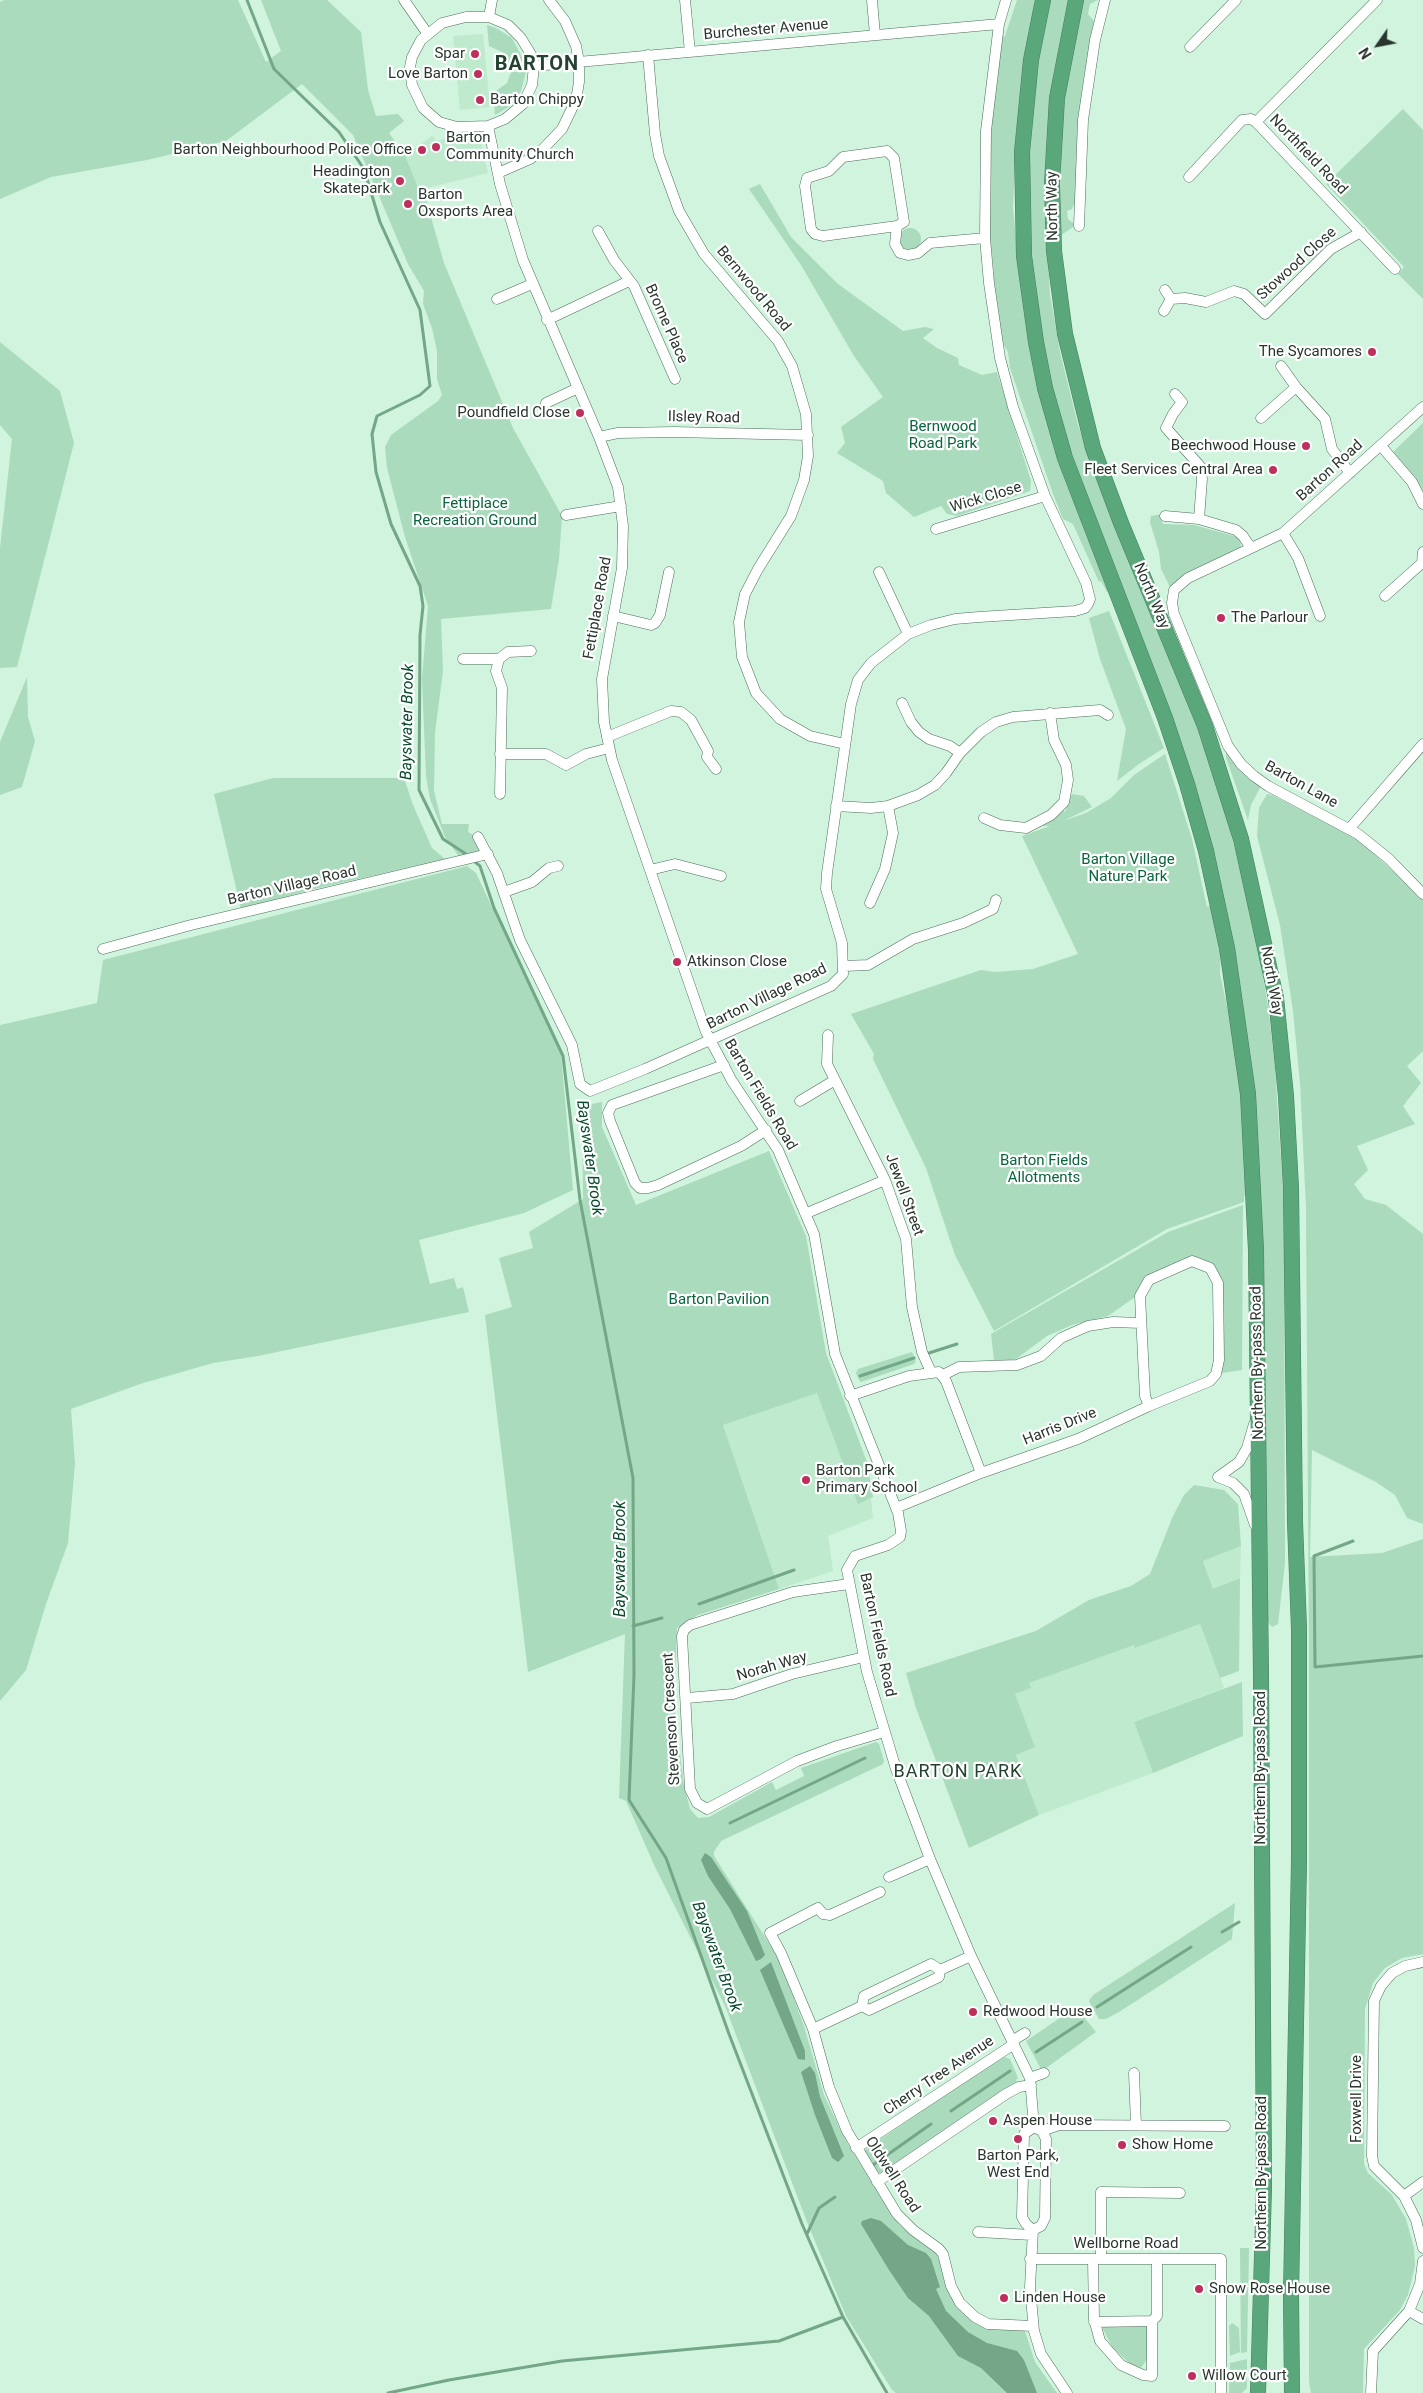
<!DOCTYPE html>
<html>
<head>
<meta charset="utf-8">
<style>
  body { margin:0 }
  #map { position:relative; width:1423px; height:2393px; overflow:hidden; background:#d0f4dd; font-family:Roboto,sans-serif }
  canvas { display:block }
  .north { position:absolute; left:1353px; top:20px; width:50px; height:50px; -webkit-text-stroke:4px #fff; paint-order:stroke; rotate:237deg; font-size:14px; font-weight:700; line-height:20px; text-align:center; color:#28362d }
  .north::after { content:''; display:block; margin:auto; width:18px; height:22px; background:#28362d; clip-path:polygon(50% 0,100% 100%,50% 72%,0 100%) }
</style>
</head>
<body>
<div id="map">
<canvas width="1423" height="2393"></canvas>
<div class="north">N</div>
</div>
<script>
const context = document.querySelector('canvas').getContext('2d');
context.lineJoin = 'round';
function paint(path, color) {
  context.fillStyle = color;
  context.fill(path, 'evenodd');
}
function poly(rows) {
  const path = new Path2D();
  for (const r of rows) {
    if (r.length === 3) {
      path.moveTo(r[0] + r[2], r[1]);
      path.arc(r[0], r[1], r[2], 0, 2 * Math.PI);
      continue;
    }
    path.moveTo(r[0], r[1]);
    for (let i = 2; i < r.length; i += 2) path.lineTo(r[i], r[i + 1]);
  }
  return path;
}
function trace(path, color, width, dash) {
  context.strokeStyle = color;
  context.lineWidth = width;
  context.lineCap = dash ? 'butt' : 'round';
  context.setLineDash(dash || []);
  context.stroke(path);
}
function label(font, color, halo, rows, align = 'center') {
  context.font = font + ' Roboto,sans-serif';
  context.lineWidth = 4.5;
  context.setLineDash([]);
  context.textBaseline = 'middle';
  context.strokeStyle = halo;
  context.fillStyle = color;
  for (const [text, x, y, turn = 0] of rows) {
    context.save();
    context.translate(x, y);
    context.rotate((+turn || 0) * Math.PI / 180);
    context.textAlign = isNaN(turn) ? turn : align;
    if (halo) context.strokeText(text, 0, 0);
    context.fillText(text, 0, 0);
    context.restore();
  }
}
paint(poly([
  [483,34,490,107,460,110,453,36],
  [433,135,436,141,454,136,475,135,480,139,488,173,419,190,405,155,413,153,412,151],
  [817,1392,867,1462,873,1518,828,1536,833,1571,779,1589,723,1425],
  [1241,1546,1240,1578,1213,1589,1203,1560],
  [1200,1624,1224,1688,1134,1722,1153,1773,1039,1815,1016,1754,1015,1694,1030,1688,1029,1683,1134,1644,1135,1648]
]), '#bfeace');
paint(poly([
  [4,0,238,0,266,62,281,51,261,0,327,0,361,32,368,90,376,116,398,114,404,121,389,133,405,155,419,190,423,189,444,263,513,428,562,516,559,559,551,609,441,619,443,671,435,733,434,791,442,824,469,824,468,832,473,835,481,851,460,858,445,837,430,799,426,776,422,679,428,606,405,537,387,468,385,447,391,435,438,401,442,395,437,379,437,351,432,328,423,304,424,291,408,264,353,135,302,84,226,141,147,160,51,177,0,199,0,2],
  [1017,0,1035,0,1022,80,1015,163,1013,208,1021,290,1028,336,1110,590,1107,592,1101,581,1099,582,1073,524,1063,519,1053,494,1010,368,1008,352,1003,344,993,275,994,272,990,239,988,232,988,187,992,107,999,55,1003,36,1005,36],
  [1049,0,1069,0,1051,90,1044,181,1050,294,1060,352,1078,425,1098,484,1193,714,1225,808,1256,937,1268,1006,1275,1067,1284,1206,1285,1563,1278,1624,1272,1627,1268,1622,1264,1355,1228,921,1057,413,1032,286,1028,173,1037,58],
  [1083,0,1098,0,1090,4,1088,14,1094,21,1083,82,1077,143,1075,202,1072,209,1067,211,1068,219,1076,225,1060,236,1061,104],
  [487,25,496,28,512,38,525,63,510,64,504,53,489,46],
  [511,72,526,72,521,91,512,105,495,115,493,93,507,83],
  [1403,109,1423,130,1423,299,1398,274,1404,267,1326,184],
  [760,184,791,237,838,284,903,331,925,327,934,329,923,338,937,348,958,358,959,365,982,375,997,372,1031,481,1030,491,957,516,947,514,941,506,914,517,886,493,883,481,837,453,845,443,841,427,883,397,854,356,801,265,749,189],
  [910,239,11],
  [0,342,60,391,74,443,17,667,0,668,0,548,12,439,0,425],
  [1423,423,1423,491,1415,477,1393,452],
  [1162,514,1161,518,1163,524,1194,525,1234,536,1240,540,1241,547,1239,549,1183,576,1170,587,1161,569,1159,552,1150,522,1151,516],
  [1109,611,1164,748,1139,764,1117,781,1126,729,1100,659,1089,618],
  [27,677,28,717,35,741,22,787,0,795,0,742],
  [1226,747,1261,786,1251,805,1248,820,1226,758],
  [1165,754,1192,839,1207,907,1214,904,1221,939,1220,974,1237,1053,1241,1082,1248,1194,1244,1196,1244,1202,1167,1229,994,1331,955,1255,926,1168,873,1059,874,1054,851,1014,981,970,995,972,1033,969,1078,954,1022,836,1050,826,1042,826,1063,810,1065,812,1072,794,1084,796,1092,807,1063,821,1086,813,1111,798,1134,775],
  [273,778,404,778,413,805,432,848,445,859,310,890,241,909,214,794],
  [1267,794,1272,795,1359,840,1423,899,1423,1051,1407,1066,1421,1083,1403,1106,1415,1124,1357,1146,1368,1170,1354,1184,1365,1199,1386,1205,1423,1234,1423,1524,1407,1518,1395,1495,1376,1482,1312,1450,1310,1557,1382,1553,1423,1539,1423,1954,1402,1958,1385,1968,1373,1983,1365,2009,1364,2164,1368,2173,1392,2195,1406,2219,1414,2248,1415,2266,1408,2295,1400,2310,1364,2349,1363,2393,1311,2393,1309,2381,1309,1650,1306,1208,1300,1083,1293,1011,1280,925,1257,836,1259,808],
  [467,866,476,873,561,1054,573,1190,524,1213,419,1240,430,1284,454,1278,457,1289,463,1287,469,1312,258,1356,213,1363,140,1384,71,1409,75,1464,68,1543,46,1604,26,1670,0,1701,0,1025,97,1003,103,960],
  [602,1102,602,1127,636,1205,769,1151,806,1236,826,1353,867,1462,873,1497,858,1504,817,1393,723,1425,779,1589,698,1615,677,1628,674,1705,684,1786,690,1809,698,1818,709,1817,772,1782,776,1790,804,1776,801,1768,876,1742,879,1744,884,1761,883,1764,721,1841,714,1852,714,1856,780,1961,804,2026,824,2095,846,2141,892,2215,900,2226,935,2252,942,2265,946,2287,990,2328,1025,2331,1035,2362,1057,2393,896,2393,892,2390,846,2316,807,2222,725,2006,655,1867,626,1801,619,1798,625,1634,528,1672,485,1315,512,1307,499,1258,533,1248,529,1232,583,1199,582,1106],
  [1243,1205,1242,1370,1216,1374,1218,1283,1210,1268,1192,1261,1168,1270,1138,1295,1108,1316,1072,1325,1047,1336,1016,1359,1001,1362,994,1360,991,1334,1168,1232],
  [912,1352,916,1361,914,1364,861,1382,859,1380,856,1373,858,1369],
  [1194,1485,1224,1490,1238,1504,1241,1546,1203,1561,1213,1589,1240,1578,1239,1671,1220,1678,1200,1624,1135,1648,1134,1645,1029,1683,1031,1688,1015,1694,1035,1747,1016,1755,1039,1815,969,1848,916,1708,906,1673,1036,1631,1089,1600,1131,1586,1150,1574,1173,1516,1184,1495],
  [1242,1682,1243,1736,1153,1773,1134,1722],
  [1235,1903,1232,1939,1119,2012,1106,2019,1099,2019,1089,2001,1093,1995],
  [1076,2007,1096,2032,1042,2071,1026,2041],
  [1005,2057,1010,2059,1018,2078,1016,2080,1018,2083,903,2160,881,2173,876,2172,865,2154,865,2150,980,2071],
  [1240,2248,1249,2248,1247,2352,1241,2353],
  [1232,2323,1239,2328,1240,2352,1230,2356,1229,2326],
  [1101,2325,1148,2325,1147,2359,1141,2368,1129,2363,1112,2347],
  [1247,2359,1247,2388,1242,2393,1229,2393,1230,2363]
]), '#aadbbc');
paint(poly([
  [705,1853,711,1857,747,1911,765,1955,761,1959,756,1961,730,1909,708,1876,701,1860],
  [771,1962,805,2051,805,2060,798,2059,760,1970],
  [810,2066,815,2073,820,2097,844,2156,838,2162,832,2158,815,2115,801,2072],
  [871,2218,881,2221,908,2245,926,2253,931,2259,940,2287,936,2289,946,2311,968,2332,987,2343,1017,2351,1024,2360,1037,2393,1007,2393,981,2368,958,2356,929,2316,908,2298,889,2270,861,2224,862,2221]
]), '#73a787');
trace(poly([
  [247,0,274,69,339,132,364,169,380,222,420,310,430,386,420,395,377,416,372,434,376,472,391,524,420,586,423,606,420,635,419,790,443,839,463,852,480,866,494,908,563,1056,580,1200,633,1478,634,1675,629,1800,666,1858,729,2034,802,2224,843,2317,887,2393],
  [588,1108,589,1106],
  [929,1353,957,1344],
  [860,1376,914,1358],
  [1353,1541,1314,1556,1315,1667,1423,1656],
  [699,1604,794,1570],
  [633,1626,662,1618],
  [730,1823,865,1758],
  [1222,1932,1239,1922],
  [1097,2007,1191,1947],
  [1036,2052,1082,2022],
  [951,2111,1010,2071],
  [873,2165,931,2124],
  [807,2234,819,2208,835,2197],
  [388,2393,449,2380,562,2361,779,2341,843,2317]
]), '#73a787', 3);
const minor = poly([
  [404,0,427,33],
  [685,0,690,52],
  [872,0,875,35],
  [1377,0,1256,122,1395,269],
  [466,17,489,17,508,25,521,38,532,56,534,66,532,85,523,104,505,119,488,126,457,127,439,122,423,108,412,85,410,67,412,57,421,40,442,23,466,17],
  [489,17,492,0],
  [1190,47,1236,0],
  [648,55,655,134,659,156,679,211,704,254,778,341,792,366,806,414,808,456,804,480,791,516,758,569,745,594,739,622,742,657,756,693,780,719,810,736,845,744],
  [534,66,999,24],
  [488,126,500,184,523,260,599,437,618,487,623,526,622,568,602,679,604,722,612,760,706,1032,732,1081,778,1150,814,1234,835,1354,898,1513,901,1531,900,1537,888,1545,855,1556,847,1570,867,1672,896,1769,930,1859,971,1956,1030,2078,1034,2127],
  [887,151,894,158,904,222,897,226,823,236,815,234,811,229,805,186,807,178,829,171,843,157,887,151],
  [498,173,530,159,542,150,562,129,576,100,579,82,579,62,576,46,565,21,549,0],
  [1189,177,1242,120,1251,119,1256,122],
  [897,226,895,244,900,253,908,255,918,253,930,243,985,238],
  [1079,226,1083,120,1095,40,1105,0],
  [598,231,614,260,634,286,675,379],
  [1165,290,1171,299],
  [497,299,532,284],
  [1164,311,1171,299,1185,298,1206,302,1234,291,1244,294,1265,314,1331,249,1361,232],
  [547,320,629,281],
  [1281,366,1296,387,1325,419,1332,449,1350,473],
  [1175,394,1182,402,1173,414,1166,428,1200,466,1202,479,1199,519],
  [546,403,578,388],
  [1423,407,1283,533,1188,578,1174,590,1172,603,1174,614,1228,746,1241,764,1254,776,1268,786,1358,834,1389,859,1423,894],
  [1261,418,1296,387],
  [599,437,618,433,674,432,808,435],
  [1381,446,1412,482,1423,504],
  [566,515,621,506],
  [1165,516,1199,519,1236,530,1243,536,1251,548],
  [936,529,1045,496],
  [1283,533,1298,558,1320,616],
  [879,572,908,634],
  [1385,596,1422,563,1423,552],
  [613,616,651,625,655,623,660,615,669,572],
  [463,659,499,659,508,652,531,651],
  [499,659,496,671,502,688,500,794],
  [902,703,911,722,919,732,929,739,950,746,960,753],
  [607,737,671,711,681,712,691,720,708,751,707,757,716,769],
  [500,754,546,754,566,765,586,754,609,748],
  [836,806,871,808,888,806,918,795,935,785,946,773,960,753,981,732,996,722,1013,717,1100,710,1108,715],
  [984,818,1000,825,1026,828,1051,815,1064,802,1068,780,1066,765,1054,740,1050,713],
  [1350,828,1423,744],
  [478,837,497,873,520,940,572,1045,580,1084,590,1091,645,1069,831,986,843,974,842,943,826,889,827,873,851,704,858,680,871,663,908,634,931,625,955,619,979,617,1075,611,1085,608,1088,604,1090,599,1086,583,1045,496,1013,407,1000,358,989,283,985,238,986,131,999,24,1006,0],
  [650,870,675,864,721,876],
  [504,892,532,882,549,868,558,866],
  [870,903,885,869,893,833,888,806],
  [103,949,191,925,488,854],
  [844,966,868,965,913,939,963,923,993,909,996,900],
  [828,1035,827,1064,885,1180,906,1239,912,1307,922,1352,931,1372],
  [724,1065,612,1105,608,1113,610,1121,635,1183,640,1188,648,1188,658,1185,741,1146,766,1130],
  [800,1101,835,1080],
  [807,1213,885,1180],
  [1192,1261,1210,1268,1218,1283,1219,1360,1216,1374,1210,1381,1149,1406,1145,1396,1140,1296,1149,1280,1192,1261],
  [943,1375,959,1367,1017,1365,1041,1356,1061,1338,1088,1326,1113,1322,1141,1323],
  [850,1396,909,1376,939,1372,946,1381,981,1473],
  [1218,1477,1239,1462,1247,1448,1254,1424],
  [1218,1477,1233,1483,1244,1494,1255,1525],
  [896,1508,981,1473,1078,1439,1149,1406],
  [849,1584,793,1592,690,1625,684,1630,682,1636,690,1789,697,1803,707,1809,797,1761,837,1746,884,1732],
  [687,1698,733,1694,792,1674,864,1657],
  [889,1877,930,1859],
  [880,1892,830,1915,823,1914,818,1908,770,1933,781,1953,813,2029,829,2087,847,2131,897,2214,913,2230,939,2249,943,2254,951,2286,960,2303,975,2317,988,2324,1033,2326],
  [1423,1962,1405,1966,1392,1973,1381,1986,1374,2001,1372,2156,1374,2166,1404,2196,1416,2220,1423,2248],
  [931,1964,940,1970,939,1977,869,2010,862,2006,864,1996,931,1964],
  [940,1970,971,1956],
  [813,2029,862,2006],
  [1012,2041,1025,2033],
  [1134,2073,1136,2125],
  [1030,2078,1044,2073],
  [1034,2127,1042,2131,1046,2139,1045,2218,1041,2226,1033,2230,1026,2224,1022,2217,1024,2134,1034,2127],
  [1042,2131,1059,2125,1225,2126],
  [856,2148,1014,2044],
  [877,2182,1006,2094,1019,2087,1031,2085],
  [1404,2196,1423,2182],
  [1033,2230,1030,2287,1034,2331,1041,2354,1067,2393],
  [978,2232,1032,2235],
  [1030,2259,1221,2259,1221,2392],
  [1093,2259,1094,2319,1100,2341,1121,2365,1143,2375,1152,2376,1152,2321,1157,2316,1157,2259],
  [1101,2259,1101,2192,1180,2193],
  [1409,2311,1423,2319],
  [1094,2322,1152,2321],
  [1371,2393,1373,2351,1409,2311,1420,2284,1423,2261]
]);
const highway = poly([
  [1043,0,1031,60,1022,152,1024,256,1036,342,1045,388,1065,458,1165,718,1187,784,1206,851,1227,948,1248,1094,1256,1250,1261,1676,1264,2187,1258,2393],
  [1076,0,1057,98,1052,183,1054,251,1065,334,1093,448,1121,523,1205,726,1241,839,1276,998,1286,1096,1291,1188,1295,1522,1299,1629,1299,1861,1291,2295,1292,2393]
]);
trace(minor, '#4d6d59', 11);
trace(highway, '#487f60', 16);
trace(minor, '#fff', 10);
trace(highway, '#59a77b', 15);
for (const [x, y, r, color] of [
  [475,54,5,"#be2f5c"],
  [478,74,5,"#be2f5c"],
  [480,100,5,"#be2f5c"],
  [436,147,5,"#be2f5c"],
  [422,150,5,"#be2f5c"],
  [400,181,5,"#be2f5c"],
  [408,204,5,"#be2f5c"],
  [1372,352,5,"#be2f5c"],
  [580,413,5,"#be2f5c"],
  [1306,446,5,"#be2f5c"],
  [1273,470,5,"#be2f5c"],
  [1221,618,5,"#be2f5c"],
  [677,962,5,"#be2f5c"],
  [806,1480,5,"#be2f5c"],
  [973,2012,5,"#be2f5c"],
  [993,2121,5,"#be2f5c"],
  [1018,2139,5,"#be2f5c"],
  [1122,2145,5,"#be2f5c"],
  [1199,2289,5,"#be2f5c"],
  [1004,2298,5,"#be2f5c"],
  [1192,2376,5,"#be2f5c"]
]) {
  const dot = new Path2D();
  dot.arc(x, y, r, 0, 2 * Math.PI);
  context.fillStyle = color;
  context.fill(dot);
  trace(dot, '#fff', 2);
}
label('15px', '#28362d', '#fff', [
  ["Burchester Avenue",766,30,-5],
  ["Northfield Road",1308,155,46],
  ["North Way",1053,206,-91],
  ["Stowood Close",1297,264,-42],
  ["Bernwood Road",753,289,50],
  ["Brome Place",666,324,66],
  ["Ilsley Road",704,418,1],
  ["Barton Road",1330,471,-42],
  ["Wick Close",986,498,-17],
  ["North Way",1151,596,67],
  ["Fettiplace Road",598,608,-80],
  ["Barton Lane",1301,785,29],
  ["Barton Village Road",292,886,-13],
  ["North Way",1271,981,80],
  ["Barton Village Road",767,997,-26],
  ["Barton Fields Road",760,1095,59],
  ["Jewell Street",904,1195,70],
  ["Northern By-pass Road",1258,1363,-91],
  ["Harris Drive",1060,1427,-22],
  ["Barton Fields Road",877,1635,78],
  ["Norah Way",772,1667,-16],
  ["Stevenson Crescent",672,1719,-93],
  ["Northern By-pass Road",1261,1768,-90],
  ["Cherry Tree Avenue",939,2076,-34],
  ["Foxwell Drive",1357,2099,-90],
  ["Northern By-pass Road",1262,2173,-90],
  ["Oldwell Road",892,2175,57],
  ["Wellborne Road",1126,2244]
]);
label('15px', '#28362d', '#fff', [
  ["Spar",465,54,"right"],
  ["Love Barton",468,74,"right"],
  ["Barton Chippy",490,100],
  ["Barton",446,138],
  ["Community Church",446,155],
  ["Barton Neighbourhood Police Office",412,150,"right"],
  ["Headington",390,172,"right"],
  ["Skatepark",390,189,"right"],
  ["Barton",418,195],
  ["Oxsports Area",418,212],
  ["The Sycamores",1362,352,"right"],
  ["Poundfield Close",570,413,"right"],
  ["Beechwood House",1296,446,"right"],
  ["Fleet Services Central Area",1263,470,"right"],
  ["The Parlour",1231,618],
  ["Atkinson Close",687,962],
  ["Barton Park",816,1471],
  ["Primary School",816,1488],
  ["Redwood House",983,2012],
  ["Aspen House",1003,2121],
  ["Show Home",1132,2145],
  ["Barton Park,",1018,2156,"center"],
  ["West End",1018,2173,"center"],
  ["Snow Rose House",1209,2289],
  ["Linden House",1014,2298],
  ["Willow Court",1202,2376]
], 'left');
label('15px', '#09653d', '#fff', [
  ["Bernwood",943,427],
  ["Road Park",943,444],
  ["Fettiplace",475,504],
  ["Recreation Ground",475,521],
  ["Barton Village",1128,860],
  ["Nature Park",1128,877],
  ["Barton Fields",1044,1161],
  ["Allotments",1044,1178],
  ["Barton Pavilion",719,1300]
]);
label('italic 16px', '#084b2d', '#fff', [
  ["Bayswater Brook",408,722,-89],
  ["Bayswater Brook",589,1158,82],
  ["Bayswater Brook",621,1559,-90],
  ["Bayswater Brook",716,1957,70]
]);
context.letterSpacing = '1px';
label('18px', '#234230', '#fff', [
  ["BARTON PARK",958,1772]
]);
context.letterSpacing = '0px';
context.letterSpacing = '1px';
label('bold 20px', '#234230', '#fff', [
  ["BARTON",537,65]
]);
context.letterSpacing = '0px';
</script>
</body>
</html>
